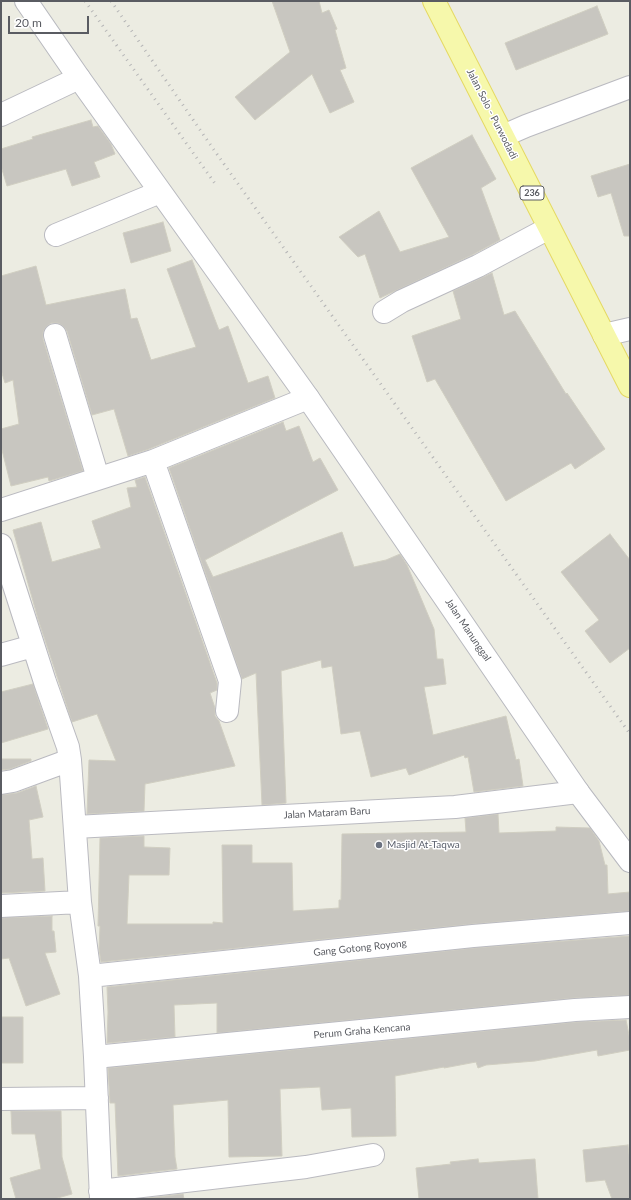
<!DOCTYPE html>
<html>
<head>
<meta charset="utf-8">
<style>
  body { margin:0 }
  #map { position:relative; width:631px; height:1200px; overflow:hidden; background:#ecece2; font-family:Lato,sans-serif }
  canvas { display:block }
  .frame { position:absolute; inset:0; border:2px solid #5a5c62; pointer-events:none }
  .scale { position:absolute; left:8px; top:16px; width:81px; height:18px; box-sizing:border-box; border:2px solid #5a5c62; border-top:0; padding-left:5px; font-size:12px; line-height:14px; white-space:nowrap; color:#5a5c62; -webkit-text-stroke:3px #fff; paint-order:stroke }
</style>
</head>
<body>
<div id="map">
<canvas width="631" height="1200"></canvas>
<div class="frame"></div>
<div class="scale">20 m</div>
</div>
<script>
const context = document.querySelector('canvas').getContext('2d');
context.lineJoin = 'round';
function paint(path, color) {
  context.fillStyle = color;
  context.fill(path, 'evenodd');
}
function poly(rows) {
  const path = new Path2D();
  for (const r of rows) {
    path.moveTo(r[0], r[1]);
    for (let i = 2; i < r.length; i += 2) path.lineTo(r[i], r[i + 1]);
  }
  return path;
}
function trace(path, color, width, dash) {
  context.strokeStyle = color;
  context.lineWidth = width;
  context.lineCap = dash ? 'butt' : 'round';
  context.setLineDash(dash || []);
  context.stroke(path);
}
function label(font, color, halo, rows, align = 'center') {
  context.font = font + ' Lato,sans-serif';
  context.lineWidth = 3;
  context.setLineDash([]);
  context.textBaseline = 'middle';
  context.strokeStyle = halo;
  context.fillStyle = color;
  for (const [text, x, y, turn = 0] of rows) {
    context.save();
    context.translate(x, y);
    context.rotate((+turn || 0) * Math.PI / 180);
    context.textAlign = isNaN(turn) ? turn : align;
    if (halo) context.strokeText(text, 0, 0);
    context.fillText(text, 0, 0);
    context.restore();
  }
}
const building = poly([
  [272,1,319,1,322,13,329,10,337,29,335,30,346,68,340,70,354,102,330,113,312,74,255,120,235,97,290,52,272,1],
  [597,6,608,34,516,70,505,43,597,6],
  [91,120,93,127,98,126,111,144,115,154,94,162,100,177,72,186,66,169,7,186,1,166,1,149,33,139,32,137,91,120],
  [472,135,496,179,481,188,500,240,472,255,380,298,365,254,358,257,339,237,379,211,400,252,449,237,411,168,472,135],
  [630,164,630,236,624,236,611,193,598,197,591,176,630,164],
  [163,222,171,251,131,263,123,233,163,222],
  [192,260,219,330,228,326,248,383,268,376,275,398,149,449,128,456,114,409,92,415,67,331,63,326,58,323,51,323,46,327,43,332,43,339,83,471,49,481,48,477,11,486,1,446,1,429,19,424,13,380,5,383,1,370,1,276,36,266,46,305,125,289,131,319,137,318,151,360,196,347,167,269,192,260],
  [492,273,504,315,515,311,566,394,567,393,605,449,575,469,571,463,506,501,435,379,427,382,412,336,461,319,453,291,492,273],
  [283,422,286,431,299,426,313,462,320,458,338,490,205,560,213,577,342,532,354,567,386,560,400,554,407,565,434,629,437,659,443,659,446,684,424,687,433,735,506,716,516,760,519,759,523,786,474,792,468,757,465,758,464,755,409,775,406,768,371,777,360,731,341,734,332,666,322,668,321,660,281,671,286,803,262,805,256,673,242,679,169,468,283,422],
  [145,477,217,683,217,690,210,693,215,708,215,716,219,721,235,766,145,784,144,811,87,814,89,760,116,761,97,714,72,722,38,619,13,530,41,522,52,562,101,548,92,521,131,507,127,488,137,487,135,480,145,477],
  [610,534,630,560,630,648,610,663,585,631,599,620,561,572,610,534],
  [33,684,48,729,1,743,1,692,33,684],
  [1,759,31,759,31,761,10,769,1,770,1,759],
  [36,786,43,817,29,820,32,859,43,858,45,891,1,893,1,795,17,793,36,786],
  [498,814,499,833,556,831,556,827,590,828,599,841,605,865,607,865,608,894,630,892,630,911,472,924,101,962,99,949,100,926,98,926,100,838,144,836,144,847,170,848,169,875,129,875,127,924,213,924,213,922,223,923,222,845,252,845,252,863,292,863,293,911,339,908,339,900,341,900,342,834,466,832,465,818,498,814],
  [52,916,52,931,54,931,56,952,45,953,60,994,26,1006,9,958,1,959,1,918,52,916],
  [630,936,630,995,574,998,217,1033,217,1003,174,1005,175,1037,107,1043,108,1012,107,987,474,948,630,936],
  [1,1017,23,1017,23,1063,1,1063,1,1017],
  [626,1020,630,1040,630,1050,598,1056,597,1050,535,1061,486,1065,478,1068,476,1062,444,1068,444,1067,395,1076,396,1136,352,1137,351,1108,322,1110,320,1087,280,1089,282,1156,229,1157,228,1100,173,1105,175,1157,177,1169,118,1176,115,1103,110,1103,108,1068,576,1022,626,1020],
  [11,1111,61,1111,62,1157,72,1194,54,1199,16,1199,10,1178,41,1169,35,1134,12,1134,11,1111],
  [628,1145,630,1163,630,1199,612,1199,605,1180,586,1182,583,1150,628,1145],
  [478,1159,479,1163,535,1159,538,1199,419,1199,416,1168,451,1164,450,1162,478,1159],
  [183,1194,184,1199,139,1199,183,1194]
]);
paint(building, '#c8c6c0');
trace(building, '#d0cec1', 1);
const street = poly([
  [1,115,79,78],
  [503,136,526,126,630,87],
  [56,235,160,192],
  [384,312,402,301,478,266,549,228],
  [55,335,98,478],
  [604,335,630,329],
  [153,461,230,681,227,711],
  [1,510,153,461,308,398],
  [1,545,45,682,68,747,70,760,80,902,90,976,95,1057,101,1199],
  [1,655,33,646],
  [1,783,13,781,70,760],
  [75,827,455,807,578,792],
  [1,906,80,902],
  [90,976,473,936,630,923],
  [95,1057,575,1010,630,1007],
  [1,1099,97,1098],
  [100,1191,306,1167,373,1155]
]);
const secondary = poly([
  [26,1,79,78,308,398,578,792,630,861]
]);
const primary = poly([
  [434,1,630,386]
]);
trace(street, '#babac0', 24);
trace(secondary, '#b8b9bf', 24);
trace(primary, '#e5d962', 24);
trace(street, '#fff', 22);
trace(secondary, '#fff', 22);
trace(primary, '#f6f8ab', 22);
trace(poly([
  [85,1,216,185],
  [111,1,214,150,630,734]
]), '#b5b5b6', 3, [1, 5]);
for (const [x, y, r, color] of [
  [379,845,4,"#6b7280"]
]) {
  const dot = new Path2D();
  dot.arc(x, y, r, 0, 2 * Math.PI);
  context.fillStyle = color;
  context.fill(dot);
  trace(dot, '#fff', 1.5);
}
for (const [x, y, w] of [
  [532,193,24]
]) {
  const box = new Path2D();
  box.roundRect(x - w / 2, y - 7, w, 14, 3);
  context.fillStyle = '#fff';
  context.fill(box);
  trace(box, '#5a5c62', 1);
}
label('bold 9px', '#5a5c62', null, [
  ["236",532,193]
]);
label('10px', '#5a5c62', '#fff', [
  ["Jalan Solo - Purwodadi",492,114,63],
  ["Jalan Manunggal",468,630,56],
  ["Jalan Mataram Baru",327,813,-3],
  ["Gang Gotong Royong",360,948,-6],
  ["Perum Graha Kencana",362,1031,-5]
]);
label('10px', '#5b616d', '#fff', [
  ["Masjid At-Taqwa",387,845]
], 'left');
</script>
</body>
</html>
